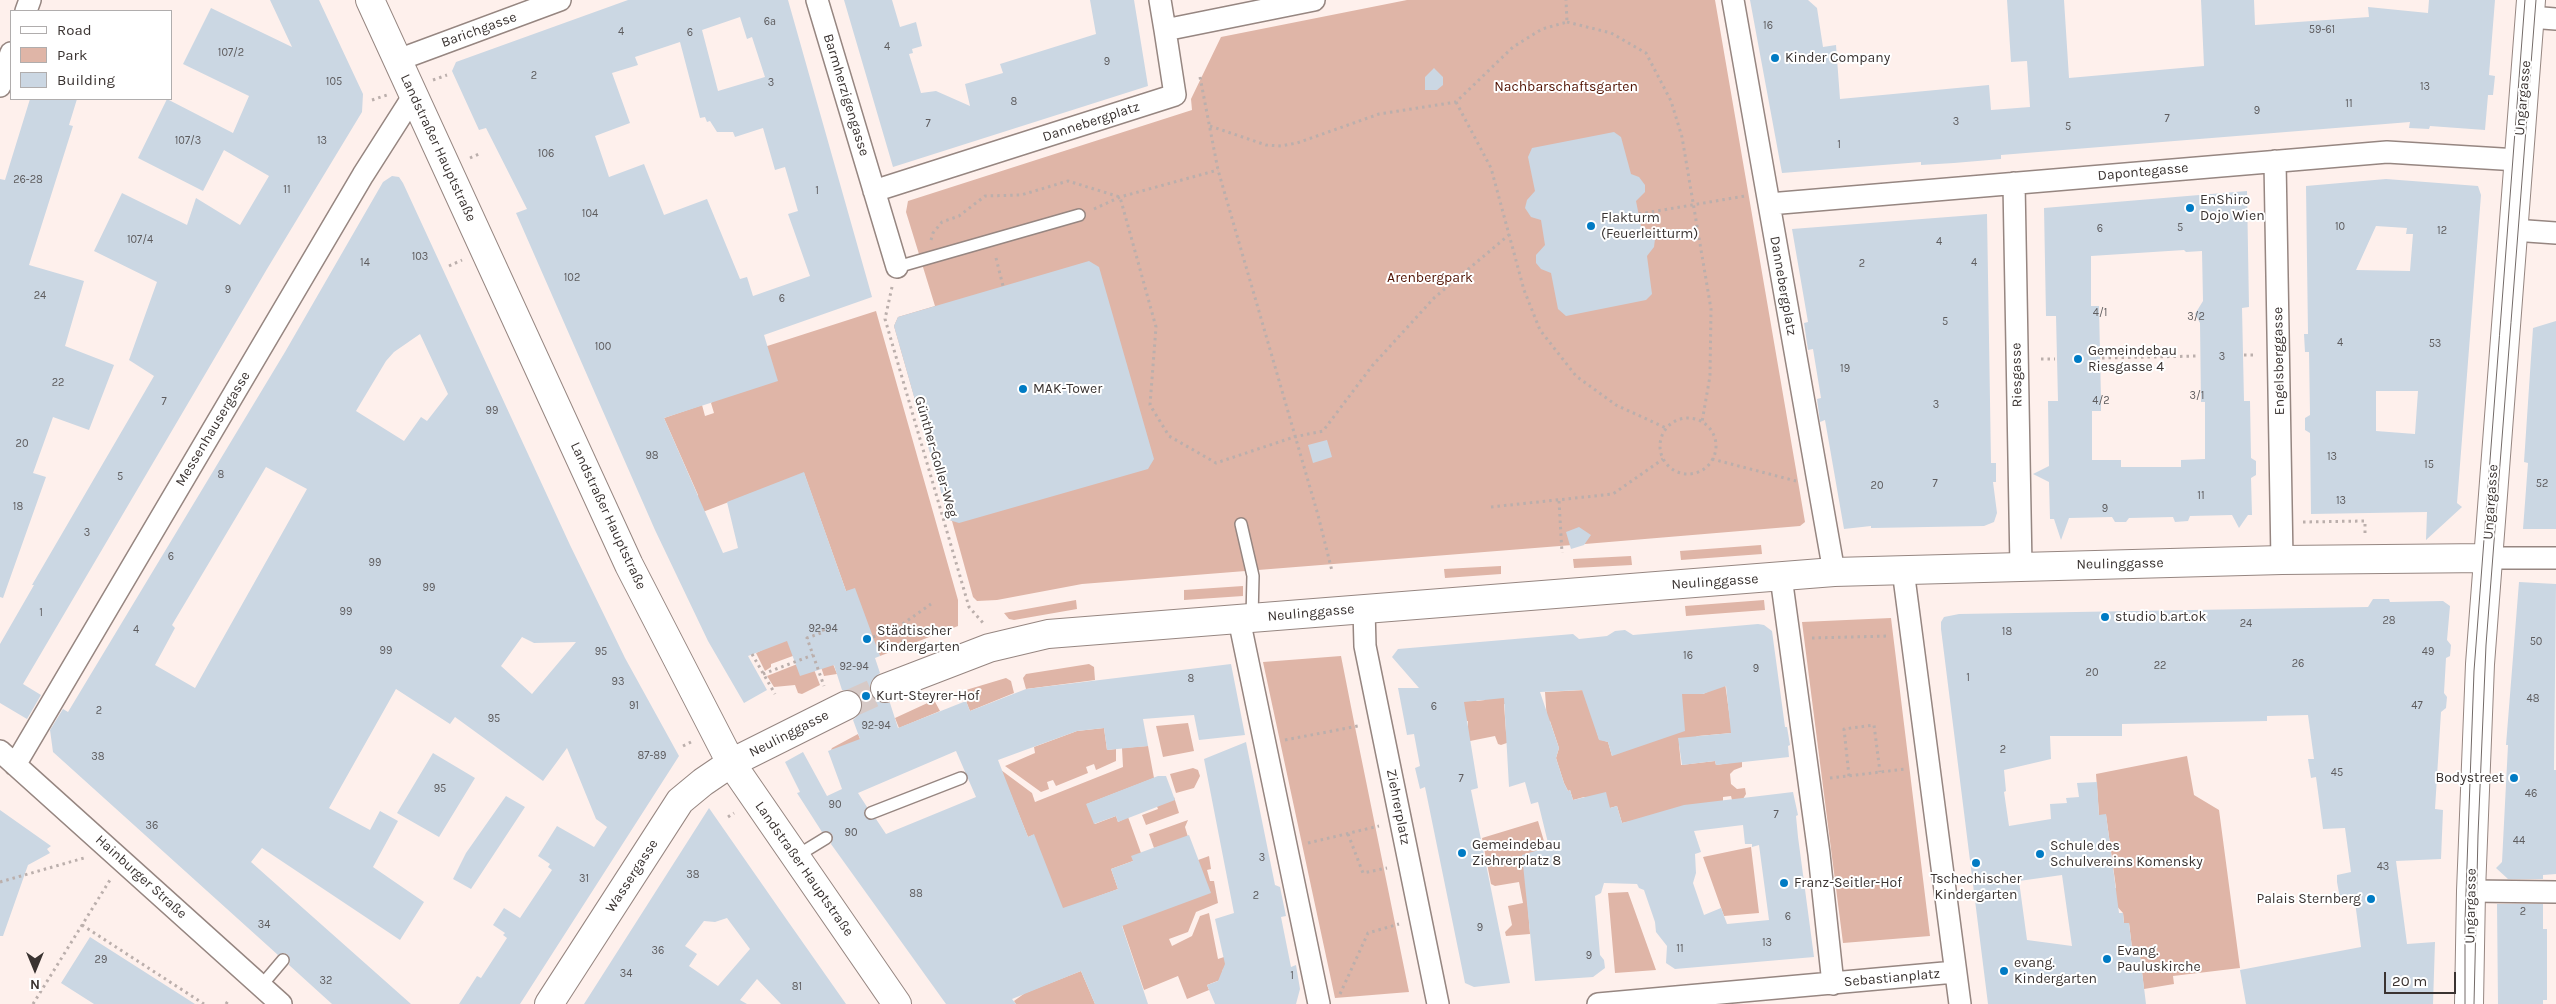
<!DOCTYPE html>
<html>
<head>
<meta charset="utf-8">
<style>
  body { margin:0 }
  #map { position:relative; width:2556px; height:1004px; overflow:hidden; background:#fef0ec; font-family:Karla,sans-serif }
  canvas { display:block }
  .legend { position:absolute; left:10px; top:10px; width:162px; height:90px; box-sizing:border-box; background:#fff; border:1px solid #b0adad; margin:0; padding:6px 9px; list-style:none; font-size:15px; color:#3a3331 }
  .legend li { display:flex; align-items:center; gap:10px; height:25px }
  .legend b { width:25px; border:1px solid #b0adad }
  .north { position:absolute; left:10px; top:944px; width:50px; height:50px; -webkit-text-stroke:4px #fff; paint-order:stroke; rotate:180deg; font-size:14px; font-weight:700; line-height:20px; text-align:center; color:#3a3331 }
  .north::after { content:''; display:block; margin:auto; width:18px; height:22px; background:#3a3331; clip-path:polygon(50% 0,100% 100%,50% 72%,0 100%) }
  .scale { position:absolute; left:2384px; top:972px; width:72px; height:22px; box-sizing:border-box; border:2px solid #3a3331; border-top:0; padding-left:6px; font-size:15px; line-height:18px; white-space:nowrap; color:#3a3331; -webkit-text-stroke:4px #fff; paint-order:stroke }
</style>
</head>
<body>
<div id="map">
<canvas width="2556" height="1004"></canvas>
<ul class="legend">
<li><b style="height:6px;background:#fff"></b>Road</li>
<li><b style="height:14px;background:#dfb5a7"></b>Park</li>
<li><b style="height:14px;background:#cbd7e3"></b>Building</li>
</ul>
<div class="north">N</div>
<div class="scale">20 m</div>
</div>
<script>
const context = document.querySelector('canvas').getContext('2d');
context.lineJoin = 'round';
function paint(path, color) {
  context.fillStyle = color;
  context.fill(path, 'evenodd');
}
function poly(rows) {
  const path = new Path2D();
  for (const r of rows) {
    if (r.length === 3) {
      path.moveTo(r[0] + r[2], r[1]);
      path.arc(r[0], r[1], r[2], 0, 2 * Math.PI);
      continue;
    }
    path.moveTo(r[0], r[1]);
    for (let i = 2; i < r.length; i += 2) path.lineTo(r[i], r[i + 1]);
  }
  return path;
}
function trace(path, color, width, dash) {
  context.strokeStyle = color;
  context.lineWidth = width;
  context.lineCap = dash ? 'butt' : 'round';
  context.setLineDash(dash || []);
  context.stroke(path);
}
function label(font, color, halo, rows, align = 'center') {
  context.font = font + ' Karla,sans-serif';
  context.lineWidth = 4;
  context.setLineDash([]);
  context.textBaseline = 'middle';
  context.strokeStyle = halo;
  context.fillStyle = color;
  for (const [text, x, y, turn = 0] of rows) {
    context.save();
    context.translate(x, y);
    context.rotate((+turn || 0) * Math.PI / 180);
    context.textAlign = isNaN(turn) ? turn : align;
    if (halo) context.strokeText(text, 0, 0);
    context.fillText(text, 0, 0);
    context.restore();
  }
}
paint(poly([
  [1407,0,1715,0,1805,522,1800,526,1585,544,1082,584,997,600,977,601,973,597,952,521,949,519,894,326,898,317,935,306,906,212,908,201,1192,110,1191,99,1221,37],
  [876,311,958,600,958,626,880,656,846,591,804,473,695,515,698,495,664,418,702,405,705,416,714,413,711,403,758,349],
  [1761,545,1762,554,1681,560,1680,551],
  [1631,556,1632,565,1574,568,1573,559],
  [1501,566,1501,574,1445,578,1444,569],
  [1243,586,1243,596,1184,600,1184,590],
  [1076,600,1077,609,1014,620,1009,619,1004,613],
  [1764,600,1765,610,1686,616,1685,606],
  [1891,618,1930,936,1843,943,1802,622],
  [801,631,801,653,771,664,771,667,765,671,756,653],
  [815,649,833,664,837,674,824,676],
  [1341,656,1356,732,1409,992,1335,998,1263,662],
  [810,659,820,685,802,694,798,693,795,685,774,687,767,676],
  [1089,664,1094,667,1095,680,1026,689,1023,678,1026,674],
  [1006,678,1011,681,1014,693,970,711,964,696,966,690],
  [1725,683,1732,733,1698,736,1679,744,1681,765,1715,761,1716,765,1742,761,1742,767,1734,770,1730,774,1731,784,1737,789,1745,788,1746,794,1743,799,1732,800,1731,796,1723,797,1723,801,1622,823,1617,806,1610,808,1584,797,1573,800,1570,790,1568,791,1564,783,1556,758,1559,748,1550,721,1547,721,1545,692,1585,690,1599,739,1608,742,1612,756,1681,685,1703,694],
  [1454,686,1477,701,1485,700,1484,697,1515,695,1509,704,1504,704,1506,732,1521,738,1501,745,1498,744,1495,736,1465,742,1462,728,1468,727,1468,721,1462,722],
  [934,700,940,711,899,728,895,718],
  [1188,723,1194,751,1163,757,1156,726],
  [1104,728,1107,750,1116,749,1116,761,1096,770,1094,764,1086,767,1088,773,1056,786,1053,780,1047,782,1049,789,1041,792,1005,766,1035,753,1034,747,1077,731],
  [858,734,862,744,831,750,832,748],
  [1148,746,1154,778,1087,804,1095,824,1116,816,1118,822,1128,817,1141,853,1133,861,1111,869,1118,889,1058,911,1033,835,1028,837,1001,770,1032,793,1035,802,1123,767,1122,748],
  [2187,756,2194,795,2219,810,2240,968,2173,976,2174,984,2144,989,2139,947,2132,948,2129,923,2124,923,2123,913,2102,890,2116,888,2106,815,2099,815,2096,774],
  [1193,768,1198,770,1200,776,1194,788,1176,793,1170,774],
  [1174,797,1179,813,1146,825,1142,815,1158,809,1156,804],
  [1188,820,1185,827,1188,837,1154,848,1149,834],
  [1538,821,1546,848,1527,894,1530,934,1506,936,1505,932,1512,925,1508,906,1523,903,1519,882,1495,886,1491,884,1482,838],
  [1751,847,1759,913,1724,916,1703,857],
  [1209,856,1211,869,1207,870,1210,881,1214,881,1218,903,1196,912,1188,932,1169,939,1172,946,1192,936,1200,916,1209,913,1218,959,1233,954,1231,965,1223,969,1220,980,1207,985,1209,990,1187,999,1178,976,1144,990,1122,925,1171,870],
  [1628,892,1656,970,1615,973,1608,893],
  [1081,971,1095,1004,1016,1004,1014,1001,1025,993]
]), '#dfb5a7');
paint(poly([
  [270,0,319,0,363,94,362,112,267,269,23,684,41,695,27,719,0,703,0,644,34,585,32,585,154,376,129,360,157,282,94,251,122,193,187,225,196,198,240,225,269,176,224,150,203,191,138,158,167,99,233,133,249,96,183,64,211,8,292,47],
  [628,0,788,0,872,297,764,335,778,381,664,418,723,553,738,548,727,502,804,472,846,591,855,588,880,656,875,658,880,673,873,679,870,685,870,693,876,700,882,703,890,703,898,728,966,701,970,711,1026,689,1231,664,1245,735,1199,740,1194,715,1143,719,1148,746,1107,750,1104,728,1077,731,998,760,1028,837,1034,834,1063,908,1118,889,1111,869,1133,861,1131,856,1189,835,1211,893,1122,926,1148,1004,1095,1004,1081,971,1012,999,1016,1004,946,1004,831,844,833,838,832,834,826,831,822,832,797,793,800,792,785,762,803,752,827,796,842,789,828,751,860,739,853,720,860,713,863,705,861,698,855,692,842,690,834,665,800,676,787,641,748,656,767,690,744,703,708,641,655,530,516,213,527,209,486,128,479,130,452,71,456,62],
  [740,17,747,39,752,37,765,77,718,91,702,30],
  [680,42,700,118,705,117,707,122,710,121,717,132,733,132,735,137,763,128,775,170,785,167,798,211,788,214,810,276,753,296,747,277,740,279,707,199,664,215,644,164,609,177,595,136,630,123,612,73,638,65,635,57],
  [956,751,976,797,886,834,876,819,866,818,864,812,867,807,858,793],
  [844,0,892,0,900,27,916,22,922,46,912,49,913,53,909,54,921,93,936,91,970,106,965,84,1003,73,1000,64,1096,34,1090,0,1134,0,1148,86,893,167],
  [1750,0,1808,0,1817,8,1823,47,1836,45,1840,99,1989,85,1991,110,2030,107,2027,61,2011,62,2007,0,2064,0,2069,78,2204,66,2201,0,2254,0,2255,25,2369,17,2368,7,2428,13,2429,0,2495,0,2489,75,2495,76,2493,95,2488,95,2485,130,2430,126,2429,129,2409,128,2410,122,2001,155,2001,159,1954,163,1921,165,1921,162,1782,173],
  [1434,68,1443,77,1443,85,1437,90,1425,90,1425,77],
  [30,99,77,99,69,125,73,126,29,265,84,281,65,346,114,365,89,430,53,417,33,473,46,477,3,598,0,597,0,179,5,180],
  [1614,132,1621,137,1631,174,1639,177,1645,185,1645,192,1636,201,1641,226,1650,231,1655,239,1654,247,1647,256,1652,294,1646,300,1566,316,1558,309,1551,273,1541,269,1536,263,1536,255,1545,245,1541,220,1531,217,1525,208,1527,200,1535,191,1528,157,1532,148],
  [392,176,399,177,403,183,570,545,625,658,679,756,520,1004,459,1004,477,976,481,978,507,938,503,935,505,933,493,925,504,908,520,918,552,870,548,867,550,864,538,856,557,826,594,847,607,827,596,819,567,748,543,781,455,717,450,724,396,689,329,808,370,830,380,811,398,821,373,867,424,902,400,940,262,848,251,862,411,1004,332,1004,289,965,290,961,288,955,284,953,278,955,53,752,50,730,63,709,68,712,285,352,383,182],
  [420,334,448,394,427,421,421,417,404,441,356,411,386,361,394,352],
  [266,467,307,489,195,688,155,665,175,628,172,625],
  [522,637,534,643,576,642,532,694,501,666],
  [2386,179,2478,186,2481,195,2457,503,2462,507,2426,540,2427,512,2311,514,2310,433,2305,430,2305,418,2310,415,2309,352,2305,352,2304,334,2308,334,2306,186],
  [2376,226,2407,228,2406,234,2413,234,2410,271,2356,270],
  [2376,391,2418,391,2415,434,2376,431],
  [2247,191,2249,307,2242,308,2244,401,2250,401,2251,458,2256,461,2256,475,2251,478,2252,515,2248,515,2239,528,2232,515,2190,516,2188,521,2175,522,2173,517,2129,518,2126,522,2115,522,2112,517,2069,518,2061,540,2054,519,2050,519,2049,482,2033,474,2049,466,2048,401,2058,401,2056,316,2046,316,2044,208],
  [2184,250,2186,252,2202,251,2203,301,2195,314,2200,323,2201,402,2205,402,2205,459,2181,460,2181,467,2121,467,2121,460,2092,460,2092,411,2101,411,2101,401,2099,306,2091,306,2091,256],
  [1987,214,1991,463,1996,463,1996,482,1993,482,1997,513,1994,522,1984,526,1871,528,1871,526,1844,529,1825,420,1820,422,1817,399,1821,398,1813,349,1808,350,1804,323,1808,322,1792,229],
  [1089,261,1099,267,1154,459,1148,469,959,523,949,520,894,326,898,317],
  [2556,321,2556,529,2523,529,2528,463,2524,462,2533,328],
  [1327,440,1332,457,1313,463,1308,445],
  [1579,527,1591,535,1584,545,1571,549,1566,532],
  [2519,582,2556,584,2554,770,2556,770,2556,874,2543,875,2543,879,2508,879,2496,868,2502,862,2508,745,2506,745],
  [2373,599,2389,599,2390,602,2443,601,2450,606,2447,640,2451,645,2450,656,2446,658,2444,693,2447,697,2446,708,2441,712,2435,809,2443,810,2441,859,2396,861,2407,944,2435,942,2433,1004,2246,1004,2240,970,2361,947,2355,902,2341,904,2337,882,2337,875,2351,872,2345,828,2323,829,2316,777,2311,778,2308,759,2314,759,2308,715,2267,716,2267,721,2122,724,2122,736,2050,736,2051,759,2004,770,2006,791,2004,792,2009,826,2051,819,2050,804,2067,803,2066,798,2079,797,2077,783,2097,782,2099,815,2106,814,2119,913,2123,913,2124,923,2129,923,2132,948,2139,947,2146,1004,1988,1004,1941,629,1941,622,1944,617,1959,614,2368,607],
  [2062,875,2072,946,2027,940,2019,881],
  [1758,624,1764,625,1772,631,1785,727,1787,727,1790,745,1788,746,1789,757,1716,765,1715,761,1682,765,1678,738,1731,733,1726,686,1703,694,1682,694,1685,731,1612,756,1608,742,1599,740,1582,690,1540,692,1559,748,1556,758,1564,783,1568,791,1570,790,1573,800,1606,792,1610,808,1617,806,1622,823,1684,805,1793,792,1798,815,1796,816,1798,837,1814,957,1675,969,1666,963,1667,946,1656,932,1655,922,1644,890,1639,888,1637,884,1604,883,1601,893,1595,896,1600,955,1604,960,1605,968,1593,977,1535,981,1522,855,1549,847,1538,802,1531,804,1525,782,1509,787,1504,698,1464,702,1478,788,1471,790,1510,983,1474,987,1465,983,1425,787,1420,789,1415,768,1420,766,1414,734,1407,735,1398,688,1419,688,1392,657,1398,649,1573,634,1579,639,1607,636,1615,631,1625,630,1633,635],
  [1743,825,1745,844,1752,844,1752,847,1759,845,1769,920,1727,924,1721,908,1704,915,1693,883,1696,873,1695,854,1701,852,1694,831],
  [1246,742,1275,885,1280,887,1286,916,1281,917,1291,967,1296,965,1300,989,1296,1004,1215,1004,1207,985,1218,981,1225,964,1215,919,1234,913,1204,759],
  [433,753,475,778,439,837,397,813],
  [1158,776,1166,776,1175,800,1118,822,1116,816,1094,824,1086,804],
  [506,796,525,807,471,889,453,879,466,853],
  [709,808,787,920,846,1004,781,1004,757,979,740,1000,747,1004,584,1004],
  [727,918,750,949,718,986,689,966,697,954,685,946,704,921,715,922],
  [0,810,51,846,47,849,50,853,28,865,3,936,0,936],
  [2497,904,2543,904,2543,929,2547,929,2547,1000,2543,1000,2543,1004,2498,1004],
  [90,937,195,1004,94,1004,61,983]
]), '#cbd7e3');
trace(poly([
  [847,705,885,688]
]), '#d7cac7', 28, [28, 14]);
const lane = poly([
  [897,267,1079,215],
  [1241,524,1253,576,1252,618],
  [871,813,961,778],
  [795,857,826,838],
  [261,986,283,960]
]);
const street = poly([
  [817,0,897,267],
  [1160,0,1165,30],
  [1733,0,1834,572],
  [26,11,30,0],
  [2530,17,2556,19],
  [398,60,560,0],
  [0,86,11,53],
  [2275,161,2282,560],
  [2014,183,2021,567],
  [874,191,1175,95,1165,30,1314,0],
  [1769,204,2387,152,2518,160],
  [2513,230,2556,233],
  [2487,558,2556,558],
  [1903,570,1960,1004],
  [1781,577,1819,854,1833,984],
  [1364,609,1365,646,1438,1004],
  [1239,619,1319,1004],
  [0,751,281,1004],
  [15,765,363,175,414,95],
  [2471,891,2556,892],
  [1598,1004,1955,972]
]);
const secondary = poly([
  [370,0,629,565,731,763,897,1004],
  [885,688,989,648,1048,634,1834,572,2282,560,2487,558],
  [549,1004,680,801,703,782,731,763,847,705],
  [2469,1004,2471,891,2480,664,2531,0]
]);
trace(lane, '#968681', 14);
trace(street, '#968681', 24);
trace(secondary, '#968681', 30);
trace(poly([
  [1567,22,1611,33,1646,53,1671,101,1682,137,1711,309,1710,376,1702,422],
  [1200,77,1218,170,1318,515,1332,571],
  [433,80,447,75],
  [372,100,387,95],
  [1456,102,1491,168,1524,290,1540,330,1576,376,1616,405,1666,428],
  [1210,126,1266,145,1281,146,1297,143,1379,114,1456,102,1513,47,1542,29,1567,22,1566,0],
  [470,158,481,153],
  [1094,209,1120,197,1218,170],
  [1639,214,1745,196],
  [931,240,933,233,942,222,959,216,985,196,1021,195,1068,181,1120,197,1156,327,1150,405,1169,436,1216,463,1294,437,1323,431,1372,366,1434,298,1510,234],
  [996,258,1003,286],
  [449,266,462,260],
  [892,287,885,319,969,607,984,624],
  [2244,355,2256,355],
  [2102,358,2199,356],
  [2041,359,2055,359],
  [1688,446,28],
  [1712,459,1796,481],
  [1559,501,1562,553],
  [1491,507,1613,494,1663,459],
  [2303,522,2365,521,2365,533],
  [897,628,905,647,915,648],
  [823,629,824,632,807,638,824,686],
  [873,637,897,628,931,604],
  [1812,638,1890,636],
  [752,654,775,694],
  [763,674,813,655],
  [1285,740,1358,726],
  [683,746,691,742],
  [1849,776,1844,729,1874,725,1880,772],
  [1830,778,1906,769],
  [728,817,734,813],
  [1348,834,1363,873,1387,868],
  [1308,843,1379,826],
  [0,882,84,858],
  [82,925,204,1004],
  [1340,994,1368,933,1399,924],
  [33,1004,110,880],
  [226,1004,228,1001]
]), '#bbafac', 3, [2.5, 4]);
trace(lane, '#fff', 11);
trace(street, '#fff', 21);
trace(secondary, '#fff', 28);
trace(poly([
  [2465,1004,2465,920,2474,671,2525,0],
  [2474,1004,2478,835,2486,645,2536,0]
]), '#746b68', 1);
for (const [x, y, r, color] of [
  [1775,58,5,"#007bc4"],
  [2190,208,5,"#007bc4"],
  [1591,226,5,"#007bc4"],
  [2078,359,5,"#007bc4"],
  [1023,389,5,"#007bc4"],
  [2105,617,5,"#007bc4"],
  [867,639,5,"#007bc4"],
  [866,696,5,"#007bc4"],
  [2514,778,5,"#007bc4"],
  [1462,853,5,"#007bc4"],
  [2040,854,5,"#007bc4"],
  [1976,863,5,"#007bc4"],
  [1784,883,5,"#007bc4"],
  [2371,899,5,"#007bc4"],
  [2107,959,5,"#007bc4"],
  [2004,971,5,"#007bc4"]
]) {
  const dot = new Path2D();
  dot.arc(x, y, r, 0, 2 * Math.PI);
  context.fillStyle = color;
  context.fill(dot);
  trace(dot, '#fff', 2);
}
label('11px', '#5e5c5e', null, [
  ["6a",770,22],
  ["16",1768,26],
  ["59-61",2322,30],
  ["4",621,32],
  ["6",690,33],
  ["4",887,47],
  ["107/2",231,53],
  ["9",1107,62],
  ["2",534,76],
  ["105",334,82],
  ["3",771,83],
  ["13",2425,87],
  ["8",1014,102],
  ["11",2349,104],
  ["9",2257,111],
  ["7",2167,119],
  ["3",1956,122],
  ["7",928,124],
  ["5",2068,127],
  ["107/3",188,141],
  ["13",322,141],
  ["1",1839,145],
  ["106",546,154],
  ["26-28",28,180],
  ["11",287,190],
  ["1",817,191],
  ["104",590,214],
  ["10",2340,227],
  ["5",2180,228],
  ["6",2100,229],
  ["12",2442,231],
  ["107/4",140,240],
  ["4",1939,242],
  ["103",420,257],
  ["14",365,263],
  ["4",1974,263],
  ["2",1862,264],
  ["102",572,278],
  ["9",228,290],
  ["24",40,296],
  ["6",782,299],
  ["4/1",2100,313],
  ["3/2",2196,317],
  ["5",1945,322],
  ["4",2340,343],
  ["53",2435,344],
  ["100",603,347],
  ["3",2222,357],
  ["19",1845,369],
  ["22",58,383],
  ["3/1",2197,396],
  ["4/2",2101,401],
  ["7",164,402],
  ["3",1936,405],
  ["99",492,411],
  ["20",22,444],
  ["98",652,456],
  ["13",2332,457],
  ["15",2429,465],
  ["8",221,475],
  ["5",120,477],
  ["7",1935,484],
  ["52",2542,484],
  ["20",1877,486],
  ["11",2201,496],
  ["13",2341,501],
  ["18",18,507],
  ["9",2105,509],
  ["3",87,533],
  ["6",171,557],
  ["99",375,563],
  ["99",429,588],
  ["99",346,612],
  ["1",41,613],
  ["28",2389,621],
  ["24",2246,624],
  ["92-94",823,629],
  ["4",136,630],
  ["18",2007,632],
  ["50",2536,642],
  ["99",386,651],
  ["95",601,652],
  ["49",2428,652],
  ["16",1688,656],
  ["26",2298,664],
  ["22",2160,666],
  ["92-94",854,667],
  ["9",1756,669],
  ["20",2092,673],
  ["1",1968,678],
  ["8",1191,679],
  ["93",618,682],
  ["48",2533,699],
  ["91",634,706],
  ["47",2417,706],
  ["6",1434,707],
  ["2",99,711],
  ["95",494,719],
  ["92-94",876,726],
  ["2",2003,750],
  ["87-89",652,756],
  ["38",98,757],
  ["45",2337,773],
  ["7",1461,779],
  ["95",440,789],
  ["46",2531,794],
  ["90",835,805],
  ["7",1776,815],
  ["36",152,826],
  ["90",851,833],
  ["44",2519,841],
  ["3",1262,858],
  ["43",2383,867],
  ["38",693,875],
  ["31",584,879],
  ["88",916,894],
  ["2",1256,896],
  ["2",2523,912],
  ["6",1788,917],
  ["34",264,925],
  ["9",1480,928],
  ["13",1767,943],
  ["11",1680,949],
  ["36",658,951],
  ["9",1589,956],
  ["29",101,960],
  ["34",626,974],
  ["1",1292,976],
  ["32",326,981],
  ["81",797,987]
]);
label('14px', '#3a3331', '#fff', [
  ["Barichgasse",479,30,-20],
  ["Barmherzigengasse",846,95,73],
  ["Ungargasse",2523,98,-85],
  ["Dannebergplatz",1091,122,-18],
  ["Landstraßer Hauptstraße",438,148,65],
  ["Dapontegasse",2143,172,-5],
  ["Dannebergplatz",1783,286,80],
  ["Engelsberggasse",2279,361,-91],
  ["Riesgasse",2017,375,-91],
  ["Messenhausergasse",213,429,-59],
  ["Günther-Goller-Weg",936,457,74],
  ["Ungargasse",2491,502,-86],
  ["Landstraßer Hauptstraße",608,516,65],
  ["Neulinggasse",2120,564,-1],
  ["Neulinggasse",1715,582,-4],
  ["Neulinggasse",1311,613,-5],
  ["Neulinggasse",789,734,-27],
  ["Ziehrerplatz",1398,807,79],
  ["Landstraßer Hauptstraße",804,869,55],
  ["Wassergasse",632,876,-57],
  ["Hainburger Straße",141,877,42],
  ["Ungargasse",2471,906,-89],
  ["Sebastianplatz",1892,978,-5]
]);
label('14px', '#3a3331', '#fff', [
  ["Kinder Company",1785,58],
  ["EnShiro",2200,200],
  ["Dojo Wien",2200,216],
  ["Flakturm",1601,218],
  ["(Feuerleitturm)",1601,234],
  ["Gemeindebau",2088,351],
  ["Riesgasse 4",2088,367],
  ["MAK-Tower",1033,389],
  ["studio b.art.ok",2115,617],
  ["Städtischer",877,631],
  ["Kindergarten",877,647],
  ["Kurt-Steyrer-Hof",876,696],
  ["Bodystreet",2504,778,"right"],
  ["Gemeindebau",1472,845],
  ["Ziehrerplatz 8",1472,861],
  ["Schule des",2050,846],
  ["Schulvereins Komensky",2050,862],
  ["Tschechischer",1976,879,"center"],
  ["Kindergarten",1976,895,"center"],
  ["Franz-Seitler-Hof",1794,883],
  ["Palais Sternberg",2361,899,"right"],
  ["Evang.",2117,951],
  ["Pauluskirche",2117,967],
  ["evang.",2014,963],
  ["Kindergarten",2014,979]
], 'left');
label('14px', '#501100', '#fff', [
  ["Nachbarschaftsgarten",1566,87],
  ["Arenbergpark",1430,278]
]);
</script>
</body>
</html>
